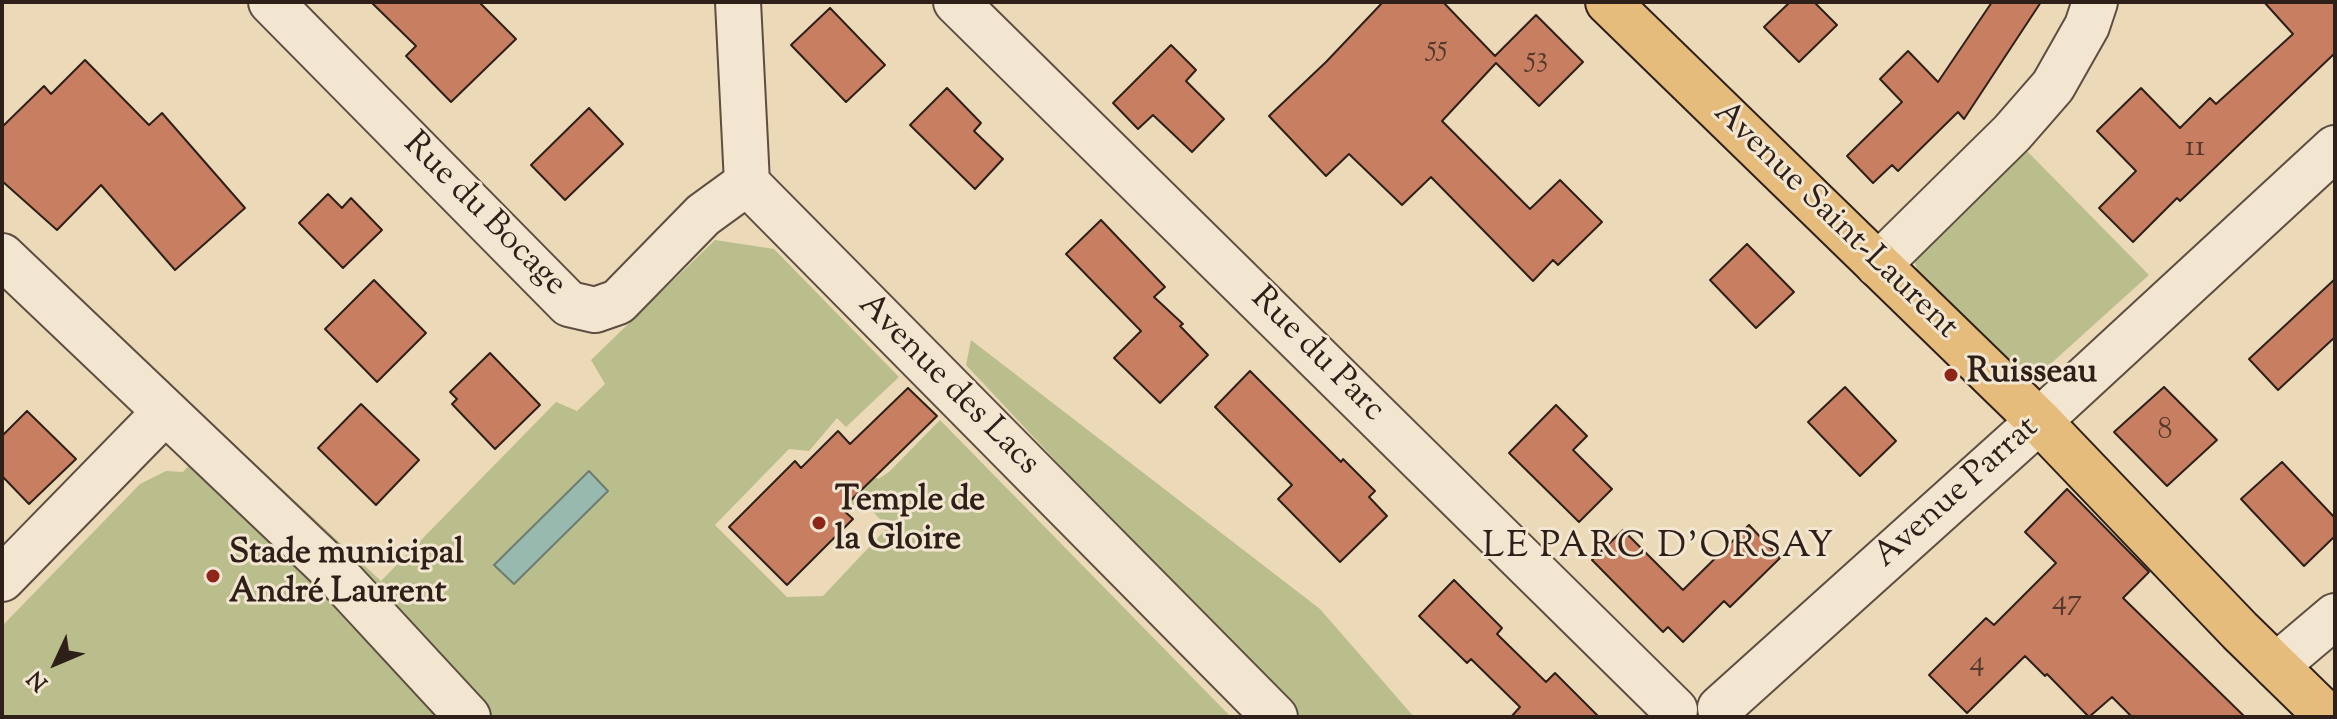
<!DOCTYPE html>
<html>
<head>
<meta charset="utf-8">
<style>
  body { margin:0 }
  #map { position:relative; width:2337px; height:719px; overflow:hidden; background:#ebd9b8; font-family:"Sorts Mill Goudy",serif }
  canvas { display:block }
  .frame { position:absolute; inset:0; border:4px solid #2e2019; pointer-events:none }
  .north { position:absolute; left:16px; top:623px; width:80px; height:80px; -webkit-text-stroke:6px #f2e6d1; paint-order:stroke; rotate:226deg; font-size:22px; font-weight:700; line-height:32px; text-align:center; color:#2e2019 }
  .north::after { content:''; display:block; margin:auto; width:28px; height:36px; background:#2e2019; clip-path:polygon(50% 0,100% 100%,50% 72%,0 100%) }
</style>
</head>
<body>
<div id="map">
<canvas width="2337" height="719"></canvas>
<div class="frame"></div>
<div class="north">N</div>
</div>
<script>
const context = document.querySelector('canvas').getContext('2d');
context.lineJoin = 'round';
function paint(path, color) {
  context.fillStyle = color;
  context.fill(path, 'evenodd');
}
function poly(rows) {
  const path = new Path2D();
  for (const r of rows) {
    path.moveTo(r[0], r[1]);
    for (let i = 2; i < r.length; i += 2) path.lineTo(r[i], r[i + 1]);
  }
  return path;
}
function trace(path, color, width, dash) {
  context.strokeStyle = color;
  context.lineWidth = width;
  context.lineCap = dash ? 'butt' : 'round';
  context.setLineDash(dash || []);
  context.stroke(path);
}
function label(font, color, halo, rows, align = 'center') {
  context.font = font + ' "Sorts Mill Goudy",serif';
  context.lineWidth = 6;
  context.setLineDash([]);
  context.textBaseline = 'middle';
  context.strokeStyle = halo;
  context.fillStyle = color;
  for (const [text, x, y, turn = 0] of rows) {
    context.save();
    context.translate(x, y);
    context.rotate((+turn || 0) * Math.PI / 180);
    context.textAlign = isNaN(turn) ? turn : align;
    if (halo) context.strokeText(text, 0, 0);
    context.fillText(text, 0, 0);
    context.restore();
  }
}
paint(poly([
  [2025,149,2149,275,2036,377,2022,379,1918,274,1914,258],
  [715,240,774,249,899,377,846,427,837,418,809,451,789,449,715,525,787,597,823,596,888,527,862,501,849,511,842,500,870,473,878,479,889,472,940,420,1231,717,2,717,2,626,140,484,166,471,183,472,220,431,381,581,556,402,577,411,605,384,591,360],
  [971,340,1320,609,1414,717,1296,717,966,365]
]), '#babe8d');
const water = poly([
  [589,471,608,491,514,584,494,565,589,471]
]);
paint(water, '#98baae');
trace(water, '#6e7c72', 2);
const building = poly([
  [371,2,479,2,516,39,451,102,406,56,416,46,371,2],
  [1383,2,1443,2,1495,56,1536,15,1583,62,1539,106,1496,63,1442,121,1530,209,1560,180,1602,222,1558,265,1553,260,1533,281,1431,177,1402,205,1349,154,1326,176,1269,116,1326,62,1383,2],
  [1790,2,1814,2,1837,25,1799,62,1764,27,1790,2],
  [1992,2,2041,2,1964,119,1958,112,1898,171,1892,165,1873,183,1847,156,1902,102,1880,79,1908,51,1938,82,1992,2],
  [2264,2,2335,2,2335,53,2180,201,2177,198,2133,242,2099,208,2136,171,2097,131,2141,88,2180,128,2210,98,2216,104,2293,34,2264,2],
  [830,8,885,65,846,102,791,45,830,8],
  [1171,45,1196,70,1186,81,1224,119,1192,152,1153,115,1138,129,1113,103,1171,45],
  [85,60,149,125,162,113,245,208,175,270,101,185,57,230,2,181,2,127,44,86,51,94,85,60],
  [947,88,981,123,974,131,1003,159,975,189,910,125,947,88],
  [589,108,623,144,565,200,531,165,589,108],
  [328,194,342,208,351,198,382,230,343,268,299,223,328,194],
  [1101,220,1165,287,1154,297,1183,324,1180,326,1208,355,1160,403,1114,358,1141,331,1066,254,1101,220],
  [1747,244,1794,292,1756,328,1710,280,1747,244],
  [2335,279,2335,337,2278,390,2249,359,2335,279],
  [374,280,426,333,377,382,325,329,374,280],
  [490,353,540,405,495,449,452,404,457,399,450,392,490,353],
  [1250,371,1341,462,1343,459,1375,491,1369,497,1387,516,1340,562,1278,499,1292,485,1215,407,1250,371],
  [1845,387,1896,441,1860,476,1808,422,1845,387],
  [2164,387,2217,440,2167,486,2114,432,2164,387],
  [908,388,937,416,842,509,853,519,787,585,729,527,795,461,801,468,838,431,850,444,908,388],
  [361,404,419,460,376,505,318,448,361,404],
  [1556,405,1587,436,1573,450,1612,489,1579,522,1509,453,1556,405],
  [27,411,76,459,29,504,2,476,2,436,27,411],
  [2282,462,2335,518,2335,536,2304,566,2241,499,2282,462],
  [2067,489,2149,572,2123,598,2245,717,2132,717,2112,697,2089,717,2047,674,2045,676,2025,656,1967,713,1929,675,1986,618,1994,625,2056,563,2025,532,2067,489],
  [1749,525,1780,558,1730,607,1724,601,1683,642,1668,627,1663,632,1592,560,1623,530,1683,590,1749,525],
  [1454,580,1502,628,1497,634,1546,682,1555,673,1599,717,1511,717,1520,707,1471,659,1467,663,1419,616,1454,580]
]);
paint(building, '#c77e61');
trace(building, '#2e2019', 2);
const minor = poly([
  [271,2,569,304,595,310,618,302,703,215,747,183],
  [738,2,747,183,1275,717],
  [956,2,1675,710],
  [2,256,333,571,468,717],
  [1878,265,2012,133,2053,86,2087,26,2095,2],
  [2,579,165,412],
  [2276,666,2335,616],
  [1720,708,2039,421,2335,148]
]);
const major = poly([
  [1608,2,2039,421,2240,631,2328,717]
]);
trace(minor, '#5d4e41', 48);
trace(major, '#2e2019', 48);
trace(minor, '#f2e6d1', 44);
trace(major, '#e6bc7c', 44);
for (const [x, y, r, color] of [
  [1951,375,8,"#8f2418"],
  [819,523,8,"#8f2418"],
  [213,576,8,"#8f2418"]
]) {
  const dot = new Path2D();
  dot.arc(x, y, r, 0, 2 * Math.PI);
  context.fillStyle = color;
  context.fill(dot);
  trace(dot, '#f2e6d1', 3);
}
label('30px', '#54382b', null, [
  ["55",1437,50],
  ["53",1537,61],
  ["11",2195,150],
  ["8",2165,433],
  ["47",2067,604],
  ["4",1977,665]
]);
label('34px', '#2e2019', '#f2e6d1', [
  ["Rue du Bocage",483,216,45],
  ["Avenue Saint-Laurent",1834,222,44],
  ["Rue du Parc",1316,356,45],
  ["Avenue des Lacs",947,386,45],
  ["Avenue Parrat",1958,494,-42]
]);
label('bold 34px', '#2e2019', '#f2e6d1', [
  ["Ruisseau",1967,375],
  ["Temple de",835,503],
  ["la Gloire",835,542],
  ["Stade municipal",229,556],
  ["André Laurent",229,595]
], 'left');
context.letterSpacing = '2px';
label('36px', '#2e2019', '#f2e6d1', [
  ["LE PARC D'ORSAY",1659,550]
]);
context.letterSpacing = '0px';
</script>
</body>
</html>
